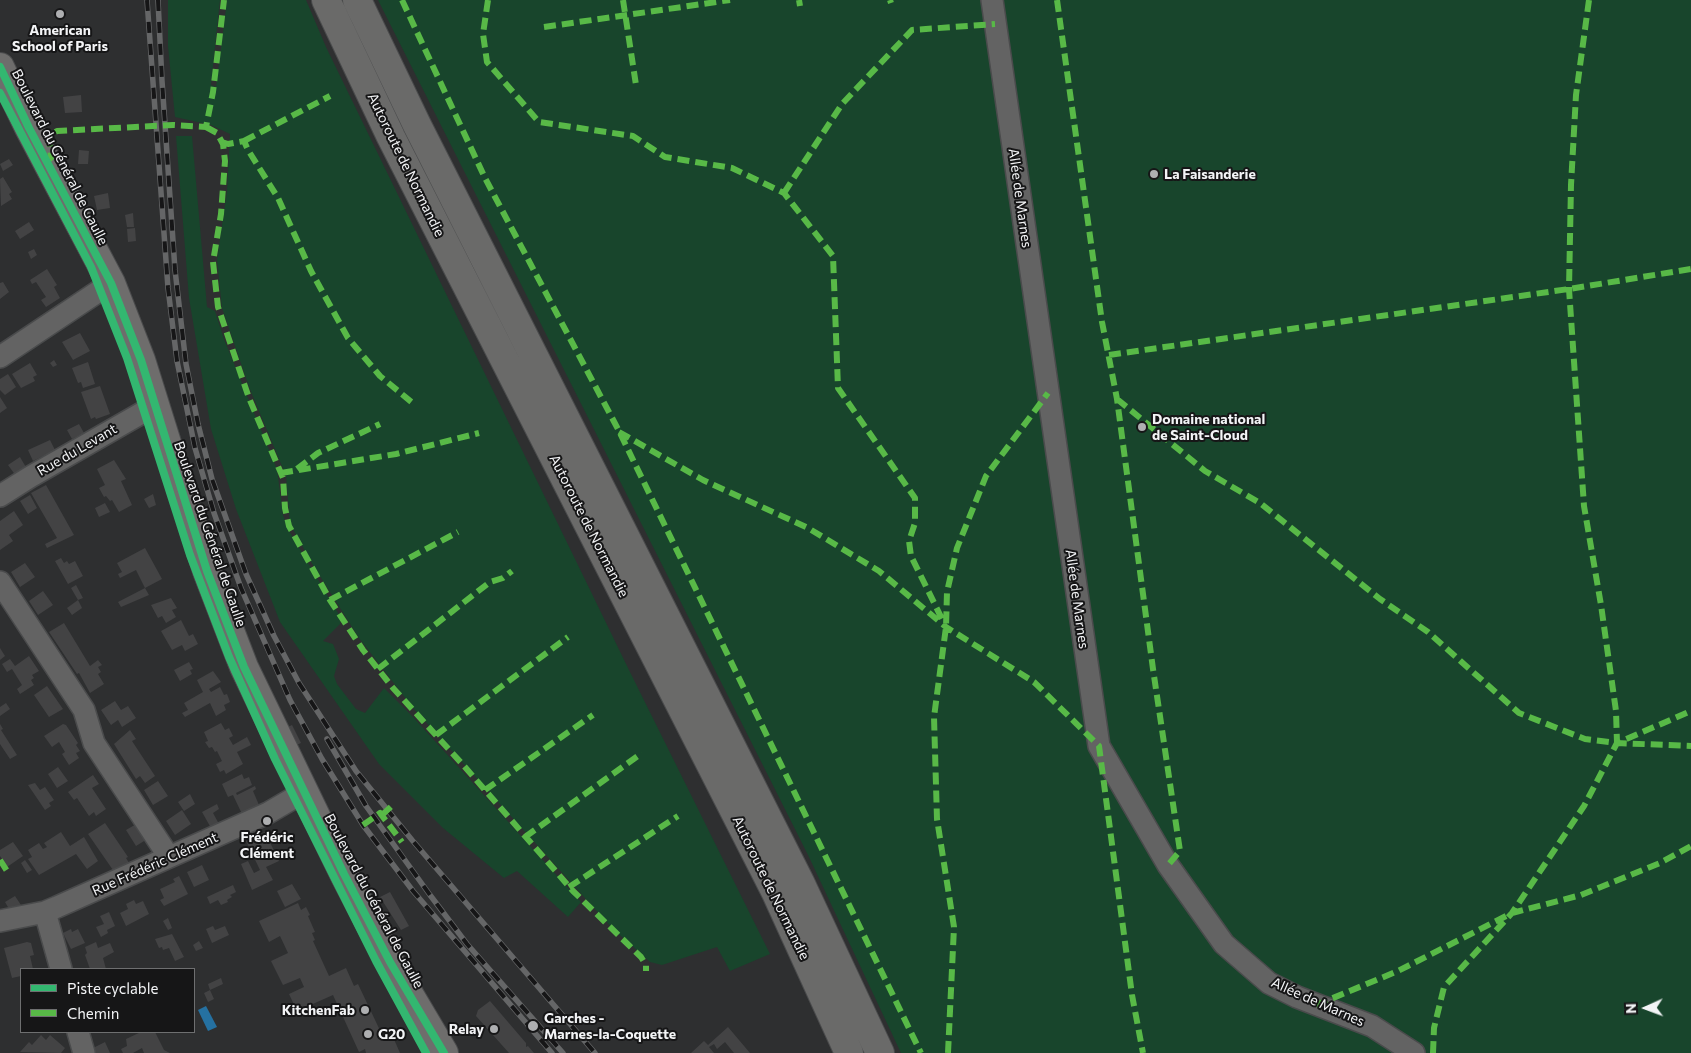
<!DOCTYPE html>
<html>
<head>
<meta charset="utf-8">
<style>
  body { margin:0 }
  #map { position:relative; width:1691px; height:1053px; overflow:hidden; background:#2e2f30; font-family:Commissioner,sans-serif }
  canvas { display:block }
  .legend { position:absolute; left:20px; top:968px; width:175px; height:65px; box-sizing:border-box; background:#161617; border:1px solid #6e6f70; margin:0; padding:6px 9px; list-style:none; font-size:15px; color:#f3f4f6 }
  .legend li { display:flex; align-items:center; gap:10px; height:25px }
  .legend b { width:25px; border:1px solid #6e6f70 }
  .north { position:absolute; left:1621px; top:983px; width:50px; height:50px; -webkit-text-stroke:4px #161617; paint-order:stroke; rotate:268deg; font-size:14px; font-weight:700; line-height:20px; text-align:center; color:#f3f4f6 }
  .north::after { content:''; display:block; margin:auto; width:18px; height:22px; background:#f3f4f6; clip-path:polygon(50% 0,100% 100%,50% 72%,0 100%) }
</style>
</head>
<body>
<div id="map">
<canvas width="1691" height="1053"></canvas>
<ul class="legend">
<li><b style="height:6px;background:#33b770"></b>Piste cyclable</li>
<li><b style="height:6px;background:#58b947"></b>Chemin</li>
</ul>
<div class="north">N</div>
</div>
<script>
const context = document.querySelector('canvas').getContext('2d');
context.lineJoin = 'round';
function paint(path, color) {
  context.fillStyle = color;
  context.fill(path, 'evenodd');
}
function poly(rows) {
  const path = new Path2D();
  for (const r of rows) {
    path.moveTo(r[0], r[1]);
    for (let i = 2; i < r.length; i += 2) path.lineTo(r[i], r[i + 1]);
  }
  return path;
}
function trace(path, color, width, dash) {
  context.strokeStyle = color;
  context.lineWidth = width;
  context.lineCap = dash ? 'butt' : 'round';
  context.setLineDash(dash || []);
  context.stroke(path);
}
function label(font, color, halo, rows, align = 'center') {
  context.font = font + ' Commissioner,sans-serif';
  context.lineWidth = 4;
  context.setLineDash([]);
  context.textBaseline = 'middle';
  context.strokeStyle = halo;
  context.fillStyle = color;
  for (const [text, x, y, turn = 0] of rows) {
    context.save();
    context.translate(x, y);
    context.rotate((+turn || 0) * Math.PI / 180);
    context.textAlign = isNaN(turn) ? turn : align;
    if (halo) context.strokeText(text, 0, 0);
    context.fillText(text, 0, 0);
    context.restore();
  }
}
paint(poly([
  [168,0,220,0,211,85,216,87,227,0,306,0,326,47,629,670,770,954,730,971,717,947,662,965,650,962,613,929,413,708,359,638,311,562,290,524,286,476,249,387,222,308,217,260,227,191,230,134,211,125,175,117,168,46],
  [378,0,1691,0,1691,1053,901,1053,808,855],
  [176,136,192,136,207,307,215,311,224,339,277,469,283,515,288,529,341,618,340,624,323,641,333,644,339,659,334,676,337,684,356,709,365,713,384,688,414,718,581,902,568,917,517,871,504,878,443,828,379,764,280,622,236,509,211,429,189,298]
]), '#18452c');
paint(poly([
  [206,1006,217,1027,208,1031,198,1010]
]), '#2571a1');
paint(poly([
  [81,95,82,112,65,113,63,97],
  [79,150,89,151,88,164,78,164],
  [9,159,13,165,3,171,0,164],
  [3,177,12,192,9,194,12,199,1,206,0,179],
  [108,193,110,208,97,210,94,196],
  [133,213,134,227,127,227,125,215],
  [29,222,34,230,20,239,15,231],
  [135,228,136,241,128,242,127,229],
  [34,249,37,255,31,259,28,252],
  [47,269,57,285,54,287,60,298,46,307,41,300,46,297,36,282,32,284,30,280],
  [3,282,9,292,0,299,0,283],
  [80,333,90,351,73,360,62,342],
  [54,360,57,365,53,367,50,363],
  [88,362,95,384,83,388,81,382,78,383,72,368],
  [30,363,37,375,33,377,35,381,21,388,12,374],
  [8,374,16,387,5,395,0,390,0,379],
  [100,386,110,414,96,419,95,417,91,419,81,392],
  [0,397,7,408,0,413],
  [79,424,84,433,72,439,67,430],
  [50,440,55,450,33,461,28,450],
  [20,457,27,469,16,476,8,465],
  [114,460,126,479,121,481,132,505,119,512,112,500,110,501,106,496,104,497,99,488,105,485,97,469],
  [46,485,74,535,47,548,45,544,57,538,31,493],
  [153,494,156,505,149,508,144,499],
  [30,495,37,508,28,514,20,501],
  [105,503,110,512,99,517,95,508],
  [14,511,23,525,9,535,13,541,0,550,0,521],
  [145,548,162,579,145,588,136,570,120,578,118,574,122,572,117,563],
  [61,558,64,563,67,561,69,564,75,561,83,576,68,584,55,561],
  [25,563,35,577,20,587,11,572],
  [76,585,83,598,78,600,71,588],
  [145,588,149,595,121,607,118,602],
  [43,591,53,605,38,615,29,601],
  [171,598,177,608,172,610,176,617,166,623,162,616,158,618,151,605],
  [78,600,82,608,72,615,67,608],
  [181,620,189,636,193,634,198,644,185,651,182,645,172,650,161,631],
  [64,623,90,666,98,660,102,665,98,667,101,672,98,674,104,684,90,693,79,673,77,674,49,632],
  [0,648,5,656,0,660],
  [29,656,39,671,32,675,34,678,31,680,34,685,20,694,17,689,22,685,12,669,7,672,2,664,10,659,15,666],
  [189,662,193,669,190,670,192,674,180,681,174,670],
  [213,671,221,682,209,689,211,692,220,687,224,695,227,694,230,702,224,705,226,710,216,716,210,703,185,717,182,713,188,710,184,703,203,692,197,680],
  [47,686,63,709,49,717,34,695],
  [115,701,121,710,128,706,136,718,122,727,118,720,111,725,101,710],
  [6,703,10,709,0,716,0,707],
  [221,723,225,730,229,728,233,736,229,738,233,745,247,737,251,745,237,752,243,764,226,774,224,770,220,772,216,764,222,761,217,751,215,752,212,747,209,748,205,742,208,741,204,732],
  [0,724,3,729,1,730,17,755,10,759,0,744],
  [63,724,66,725,78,743,76,745,80,751,76,753,79,758,69,765,62,754,65,752,59,742,52,747,44,736],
  [292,725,301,743,292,747,284,729],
  [130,730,136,739,132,741,155,776,145,783,140,776,136,779,114,744],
  [58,767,68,781,57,788,48,774],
  [242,774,244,779,249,777,252,785,236,793,237,795,255,786,256,789,253,791,259,805,242,814,233,795,228,797,222,784],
  [93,775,99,784,92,788,106,809,96,816,94,812,89,816,77,798,74,800,68,792],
  [158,781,168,796,153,805,144,790],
  [35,783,40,790,45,787,54,800,49,803,51,806,45,810,28,785],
  [190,794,195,804,184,811,178,802],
  [217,804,219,809,213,813,219,824,211,828,202,812],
  [182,810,191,824,175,835,166,821],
  [105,823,128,857,126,858,131,866,115,873,88,834],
  [138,823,149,838,136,846,126,830],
  [61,832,70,846,84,837,98,861,87,869,76,854,39,875,28,859,32,857,28,850,39,843,43,849,47,847,44,843],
  [265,832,279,861,266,867,273,880,252,890,241,864,248,861,254,873,260,870,246,841],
  [13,842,23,856,7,867,0,856,0,850],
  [25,860,32,870,27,873,21,863],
  [202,865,209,880,194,887,187,872],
  [179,876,188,894,164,906,160,900,164,898,160,889,175,882,173,879],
  [292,884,301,899,285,907,277,891],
  [233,885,236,892,230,895,232,897,227,900,228,902,221,905,218,900,210,904,207,897],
  [390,892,409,926,401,930,380,897],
  [15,896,23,908,12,914,5,902],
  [134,900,136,904,143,901,149,914,126,926,120,913,128,909,126,904],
  [298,903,301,910,306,907,310,915,308,916,315,932,312,933,315,940,313,941,329,976,346,968,354,986,358,984,385,1041,393,1037,400,1053,366,1053,365,1049,359,1052,333,995,297,1011,289,994,304,987,300,978,283,985,271,961,288,953,280,936,269,942,259,921],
  [109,912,115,926,107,930,108,933,101,937,96,927,104,924,100,916],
  [168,918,172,928,168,930,163,921],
  [213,926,215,930,225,926,229,935,212,943,206,929],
  [71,929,72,932,78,929,85,943,71,949,63,933],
  [172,934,184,957,175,961,169,948,163,950,162,947,159,948,155,939],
  [199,941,203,948,196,951,193,945],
  [27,942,31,943,34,955,30,956,33,969,21,969,21,976,12,978,4,948],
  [96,942,98,948,110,943,114,952,103,958,106,969,90,969,85,955,87,953,85,947],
  [221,978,223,984,210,990,208,984],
  [210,990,214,999,208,1002,204,993],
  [490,1001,526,1043,526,1047,528,1046,534,1053,509,1053,476,1016,478,1010],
  [728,1027,750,1053,734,1053,725,1042,717,1049,714,1044,709,1047,714,1053,691,1053,704,1041,708,1045],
  [141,1032,155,1032,164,1050,170,1053,144,1053,142,1048,133,1053,123,1053,121,1049,127,1046,126,1039],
  [41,1035,46,1040,50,1035,65,1048,61,1053,20,1052,29,1042,32,1045],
  [105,1042,110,1053,92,1053,91,1049]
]), '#434344');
const minor = poly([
  [992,0,1099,746,1168,865,1224,944,1269,983,1297,997,1372,1026,1414,1053],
  [0,357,111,283],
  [0,496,30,477,154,406],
  [0,582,84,710,94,743,169,857],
  [45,912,61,969],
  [0,921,45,912,57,907,268,813,304,792],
  [78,1032,84,1053]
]);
const major = poly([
  [0,67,29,128,111,283,141,360,207,571,244,667,344,874,390,962,444,1053]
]);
const highway = poly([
  [326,0,391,137,776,893,849,1053],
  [357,0,417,125,800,882,880,1053]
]);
trace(minor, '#4a4b4c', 24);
trace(major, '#4a4b4c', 30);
trace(highway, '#4a4b4c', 30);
trace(minor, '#636363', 21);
trace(major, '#6e6d6c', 28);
trace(highway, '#6a6a69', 28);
const rail = poly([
  [147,0,168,288,177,361,195,448,214,513,241,588,290,700,322,759,363,825,413,891,552,1053],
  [158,0,162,81,175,270,186,364,198,424,212,479,246,574,274,636,299,683,356,771,412,840,595,1053],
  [327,739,366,806,430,895,467,944,563,1053]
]);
trace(rail, '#656667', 5.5);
trace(rail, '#161617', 4, [11]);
trace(poly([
  [402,0,485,178,619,431,921,1053],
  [488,0,483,34,487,62,539,122,633,136,665,157,732,168,784,193,833,256,838,388,915,498,915,523,909,541,911,556,944,623],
  [623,0,636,85],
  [799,0,800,6],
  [890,0,891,3],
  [1057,0,1102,322,1117,399,1153,669,1180,851,1168,865],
  [1589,0,1576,95,1571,185,1569,289,1584,506,1601,605,1616,711,1617,743],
  [544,27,730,0],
  [206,127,217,133,223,144,225,161,221,214,213,262,218,307,249,398,283,478,285,508,289,526,330,600,363,650,393,688,464,766,573,891,641,957,646,965,646,971],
  [244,141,330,96],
  [222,142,228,144,244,141,248,150,278,198,311,271,348,338,380,376,415,405],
  [46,162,51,158,49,136,57,131,173,125,206,127,213,92,224,0],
  [784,193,842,104,912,30,995,24],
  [1109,355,1569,289,1691,269],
  [1117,399,1205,471,1260,503,1380,599,1428,632,1519,713,1585,739,1617,743,1691,746],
  [619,432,703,480,808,528,879,571,946,627,1034,682,1099,746,1132,995,1143,1053],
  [297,469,318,453,380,424],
  [281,473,396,454,479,433],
  [330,600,458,532],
  [378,669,490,582,503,578,512,571],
  [436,735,568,637],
  [485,790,593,715],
  [382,815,395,803],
  [363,825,380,813,402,842],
  [525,837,642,753],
  [0,860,7,871],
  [569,887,678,816],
  [1316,1005,1398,971,1512,913,1581,895,1660,863,1691,846],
  [948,1053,954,927,937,819,934,717,946,627,947,592,957,548,986,476,1048,393],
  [1433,1053,1434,1028,1444,987,1512,913,1584,806,1617,743,1691,711]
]), '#58b947', 6, [12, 6]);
trace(poly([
  [0,67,29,128,111,283,141,360,207,571,244,667,344,874,390,962,444,1053],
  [0,93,91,267,127,358,190,555,229,657,275,759,376,961,426,1053]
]), '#33b770', 8);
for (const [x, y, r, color] of [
  [60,14,5,"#aeafb1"],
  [1154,174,5,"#aeafb1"],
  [1142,427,5,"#aeafb1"],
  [267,821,5,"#aeafb1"],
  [365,1010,5,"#aeafb1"],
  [533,1026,6,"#aeafb1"],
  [494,1029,5,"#aeafb1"],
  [368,1034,5,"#aeafb1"]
]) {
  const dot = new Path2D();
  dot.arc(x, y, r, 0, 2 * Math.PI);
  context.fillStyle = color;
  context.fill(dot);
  trace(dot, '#161617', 2);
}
label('bold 14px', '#f3f4f6', '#161617', [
  ["American",60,30,"center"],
  ["School of Paris",60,46,"center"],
  ["La Faisanderie",1164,174],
  ["Domaine national",1152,419],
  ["de Saint-Cloud",1152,435],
  ["Frédéric",267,837,"center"],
  ["Clément",267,853,"center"],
  ["KitchenFab",355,1010,"right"],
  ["Garches -",544,1018],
  ["Marnes-la-Coquette",544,1034],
  ["Relay",484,1029,"right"],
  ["G20",378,1034]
], 'left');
label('14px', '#f3f4f6', '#161617', [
  ["Boulevard du Général de Gaulle",60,157,63],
  ["Autoroute de Normandie",406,165,64],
  ["Allée de Marnes",1020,198,82],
  ["Rue du Levant",77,450,-30],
  ["Autoroute de Normandie",589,526,63],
  ["Boulevard du Général de Gaulle",210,534,71],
  ["Allée de Marnes",1077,599,82],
  ["Rue Frédéric Clément",155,864,-24],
  ["Autoroute de Normandie",771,888,64],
  ["Boulevard du Général de Gaulle",374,901,62],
  ["Allée de Marnes",1318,1002,24]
]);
</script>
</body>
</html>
